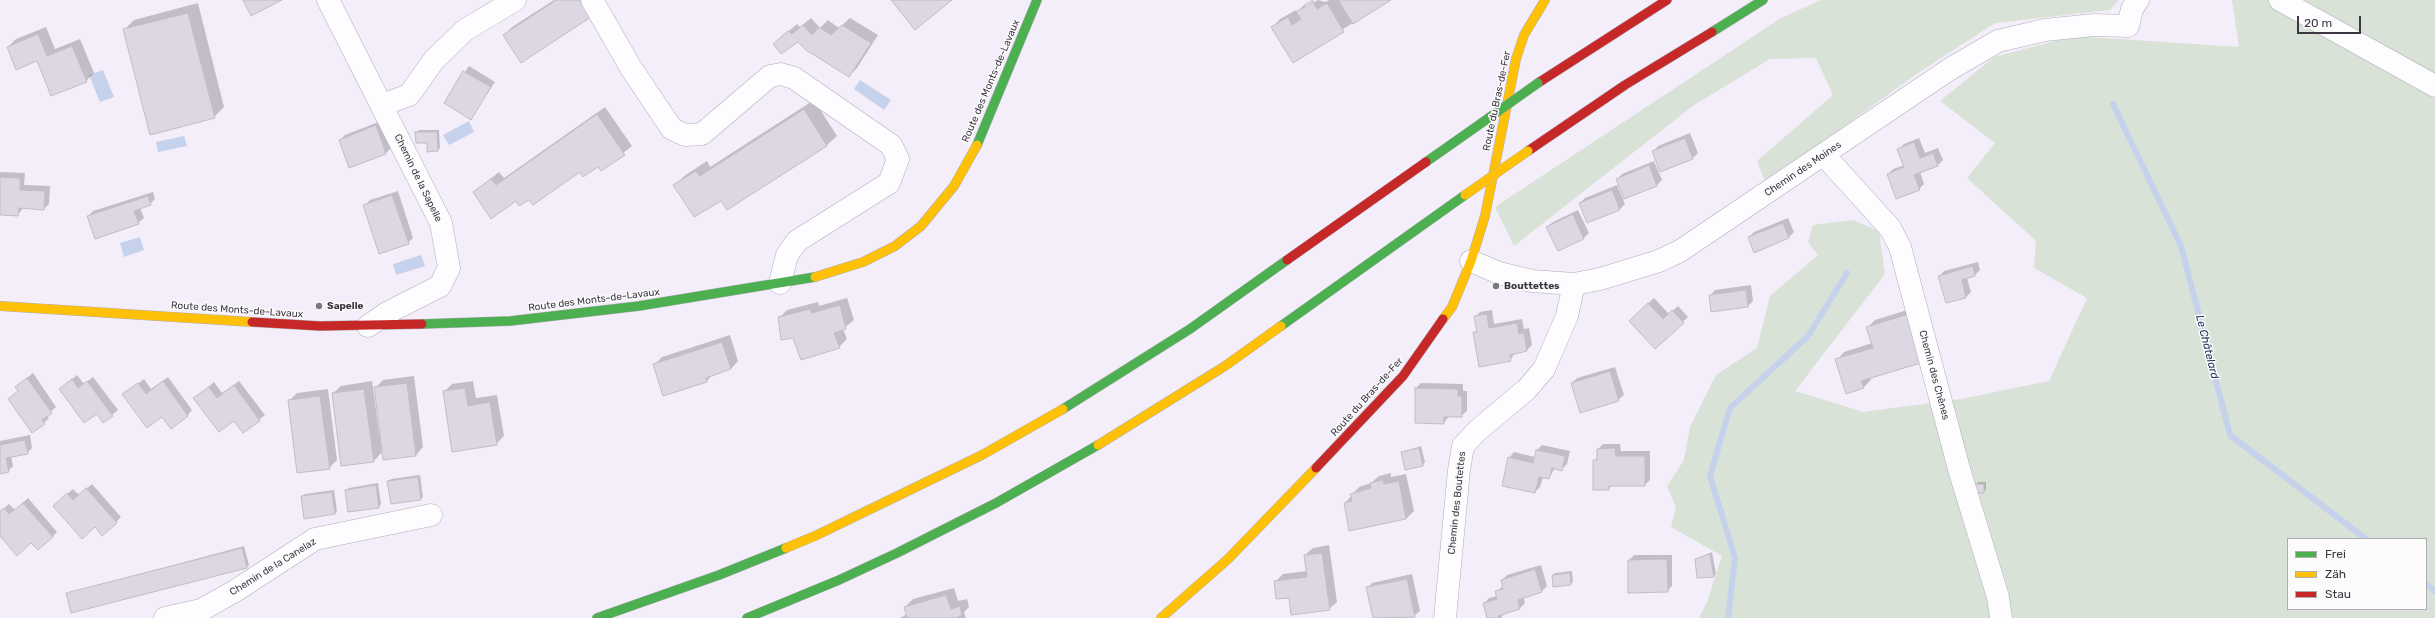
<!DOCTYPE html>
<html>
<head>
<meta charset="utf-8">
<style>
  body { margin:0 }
  #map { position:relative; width:2435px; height:618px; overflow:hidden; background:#f3eef9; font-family:Rubik,sans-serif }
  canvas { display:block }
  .legend { position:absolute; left:2287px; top:538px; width:140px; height:72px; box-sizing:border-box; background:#fcfcfc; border:1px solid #b0adb2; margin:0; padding:5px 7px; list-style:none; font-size:12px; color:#3d3743 }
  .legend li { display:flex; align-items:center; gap:8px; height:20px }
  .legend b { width:20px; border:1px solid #b0adb2 }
  .scale { position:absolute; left:2297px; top:16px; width:64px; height:18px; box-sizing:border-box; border:2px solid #3d3743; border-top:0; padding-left:5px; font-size:12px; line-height:14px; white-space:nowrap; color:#3d3743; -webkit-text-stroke:3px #fcfcfc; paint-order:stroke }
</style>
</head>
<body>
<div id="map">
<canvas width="2435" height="618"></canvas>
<ul class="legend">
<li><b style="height:5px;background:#4caf50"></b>Frei</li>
<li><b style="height:5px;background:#ffc107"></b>Zäh</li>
<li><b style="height:5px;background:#c62828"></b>Stau</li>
</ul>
<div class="scale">20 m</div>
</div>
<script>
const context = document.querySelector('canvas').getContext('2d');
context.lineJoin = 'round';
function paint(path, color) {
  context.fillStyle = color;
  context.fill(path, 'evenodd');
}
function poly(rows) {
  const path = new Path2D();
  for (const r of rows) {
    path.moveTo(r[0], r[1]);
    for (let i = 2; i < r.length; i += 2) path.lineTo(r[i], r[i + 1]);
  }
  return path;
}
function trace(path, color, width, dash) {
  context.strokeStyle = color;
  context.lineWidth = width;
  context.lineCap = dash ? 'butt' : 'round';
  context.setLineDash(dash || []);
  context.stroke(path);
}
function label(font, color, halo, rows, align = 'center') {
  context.font = font + ' Rubik,sans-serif';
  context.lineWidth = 3;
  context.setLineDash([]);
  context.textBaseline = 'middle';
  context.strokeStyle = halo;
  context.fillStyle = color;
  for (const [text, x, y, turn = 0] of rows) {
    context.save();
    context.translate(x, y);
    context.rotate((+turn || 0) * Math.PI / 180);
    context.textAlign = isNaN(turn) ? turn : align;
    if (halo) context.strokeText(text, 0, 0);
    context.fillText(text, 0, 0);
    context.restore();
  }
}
paint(poly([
  [1821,0,2119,0,2110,10,1995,23,1915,75,1766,183,1757,161,1833,95,1816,58,1770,59,1694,105,1514,246,1495,207,1781,18],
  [2232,0,2435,0,2435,618,1699,618,1707,602,1722,556,1671,527,1676,507,1667,486,1684,460,1690,427,1716,375,1757,348,1770,296,1818,255,1808,242,1813,225,1853,220,1879,231,1885,274,1795,391,1863,412,1961,399,2049,381,2087,298,2034,268,2036,241,1967,178,1995,143,1940,101,1994,57,2074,36,2239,47],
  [2288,539,2426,539,2426,609,2288,609]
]), '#d9e2d7');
paint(poly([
  [103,70,114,97,100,102,89,75],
  [860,80,891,100,884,110,854,89],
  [469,121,474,132,449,145,443,135],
  [184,136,187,146,158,152,156,142],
  [140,237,144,250,124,257,120,243],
  [421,255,425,266,396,275,393,264]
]), '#c6d1ec');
paint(poly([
  [554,0,593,0,504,35,512,27],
  [1312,0,1314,0,1305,5,1305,7,1318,0,1325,2,1329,0,1389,0,1293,61,1273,27,1280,19,1296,10,1297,12,1305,4],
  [198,3,224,107,214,117,124,30,134,20],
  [811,18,820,28,828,20,839,28,850,18,878,35,857,68,849,76,798,41,782,37,797,24,800,27],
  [46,27,55,49,80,39,94,73,86,81,8,47,16,39],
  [469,66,495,82,471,118,445,103],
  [814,100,837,136,827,145,727,209,721,199,675,186,684,176,707,161,710,167],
  [605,107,632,146,601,170,598,165,580,171,529,198,517,200,474,192,499,172,504,178],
  [381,121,391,148,386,153,350,166,340,140,345,135],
  [419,130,439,130,440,148,437,150,416,133],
  [1690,133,1698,153,1693,158,1661,170,1653,152,1658,146],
  [1919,138,1925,153,1938,148,1943,160,1938,165,1920,172,1924,184,1919,189,1888,174,1893,169,1905,165,1899,149,1904,144],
  [1654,161,1662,180,1657,185,1625,198,1617,179,1622,174],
  [0,172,25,173,24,185,50,186,49,204,44,209,23,208,18,215,0,214],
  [1617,185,1625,204,1620,209,1580,203,1585,198],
  [398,191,413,238,408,243,365,205,370,200],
  [153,192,155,199,150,204,140,208,144,218,138,223,88,217,93,211],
  [1578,210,1589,233,1584,238,1558,250,1547,227,1553,222],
  [1788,218,1794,232,1789,237,1749,237,1754,232],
  [1978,262,1980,270,1975,275,1967,278,1971,292,1966,297,1946,302,1939,277,1944,271],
  [1751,285,1753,301,1748,306,1710,296,1715,290],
  [847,298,854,320,843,329,847,339,839,347,779,318,787,310,818,302,819,306],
  [1654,298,1669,314,1678,306,1688,317,1656,348,1630,321],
  [1917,307,1870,378,1871,380,1863,388,1837,360,1844,352,1872,343,1867,328,1875,320],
  [1492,310,1494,324,1522,319,1524,329,1529,328,1532,345,1527,350,1515,353,1510,360,1474,333,1477,330,1475,317,1480,312],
  [730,335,738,361,731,369,713,374,707,381,664,394,654,365,662,357],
  [1615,367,1624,395,1618,400,1572,383,1577,378],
  [33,373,56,407,47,415,49,418,44,423,9,399,19,390,16,387],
  [77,375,84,384,93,377,118,410,103,422,97,413,60,389],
  [414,376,423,447,416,455,383,451,374,461,333,393,341,386,372,381,379,433,381,433,375,388,383,380],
  [168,377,192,410,187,416,163,416,124,394,144,379,151,389],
  [239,381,265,415,243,432,234,420,195,398,214,382,222,393],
  [473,381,476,398,497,395,504,436,496,444,444,392,452,384],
  [1421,383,1463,384,1463,391,1467,391,1467,411,1461,416,1449,416,1444,423,1416,388],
  [328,389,337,460,329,468,289,401,297,393],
  [30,435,32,448,27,453,11,456,13,466,8,471,0,473,0,441],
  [1603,444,1620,444,1621,451,1650,451,1650,480,1645,485,1612,485,1609,489,1594,461,1598,457,1598,449],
  [1542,445,1570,451,1567,464,1561,470,1555,468,1549,478,1543,477,1540,487,1535,492,1509,458,1514,452,1535,457,1537,450],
  [1421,446,1425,462,1423,465,1403,452],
  [1391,473,1391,477,1406,474,1414,511,1406,519,1350,529,1345,503,1359,487,1371,483,1379,476],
  [420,475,423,497,421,499,391,503,388,482,391,479],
  [1978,482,1986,482,1986,489,1984,492,1976,485],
  [378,483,381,504,379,507,346,490,349,488],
  [92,484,121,517,116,522,96,526,59,501,73,489,79,495],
  [334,490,337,511,335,514,302,497,305,494],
  [28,498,57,532,52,537,32,541,0,535,0,512,9,504,15,510],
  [1329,545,1337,602,1329,609,1289,597,1275,582,1283,574,1307,571,1305,555,1313,548],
  [244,546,249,565,247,567,67,594],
  [1712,552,1716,574,1714,576,1698,577,1696,559],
  [1634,555,1672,555,1672,586,1667,591,1629,560],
  [1541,565,1547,586,1542,591,1523,597,1525,603,1520,608,1504,613,1501,618,1488,618,1484,604,1489,598,1497,596,1496,592,1503,586,1502,580,1507,575],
  [1572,571,1573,582,1571,584,1553,575,1555,573],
  [1412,574,1420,611,1414,616,1405,618,1374,618,1367,588,1372,583],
  [954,588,958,601,967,599,969,607,964,612,966,618,900,618,907,614,905,607,913,599]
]), '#0003');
trace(poly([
  [2113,104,2181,246,2230,435,2366,539],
  [2426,584,2435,591],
  [1728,618,1735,558,1710,476,1730,408,1808,336,1847,273]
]), '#c6d1ec', 6);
const building = poly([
  [243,0,282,0,251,16,243,0],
  [556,0,580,0,591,17,521,63,503,35,556,0],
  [891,0,952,0,915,30,891,0],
  [1338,0,1391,0,1353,24,1338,0],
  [1313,2,1317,9,1327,3,1344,32,1293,63,1271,27,1288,17,1292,25,1301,19,1296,12,1313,2],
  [188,13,215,118,150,135,123,29,188,13],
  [803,25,812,35,819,27,831,35,842,25,871,43,849,77,806,50,798,42,781,54,773,44,788,31,792,34,803,25],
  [38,34,47,56,72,46,87,82,51,96,37,61,16,70,7,47,38,34],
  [463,71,491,87,471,120,444,103,463,71],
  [804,109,827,146,727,210,721,201,694,217,673,185,696,171,700,176,804,109],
  [597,114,625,155,601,171,598,167,583,177,580,172,533,205,529,200,519,206,516,201,491,219,473,192,491,179,496,185,597,114],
  [376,125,386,154,349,168,339,140,376,125],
  [415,132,437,132,438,151,427,152,427,143,416,143,415,132],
  [1685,138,1693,159,1660,172,1652,151,1685,138],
  [1914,142,1920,158,1933,153,1938,166,1914,175,1920,190,1896,199,1887,174,1904,167,1897,149,1914,142],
  [1649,165,1657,186,1624,199,1616,179,1649,165],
  [0,177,20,178,20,190,45,191,44,210,19,208,18,216,0,215,0,177],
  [1612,190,1620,210,1587,223,1579,203,1612,190],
  [392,195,409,244,379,254,363,205,392,195],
  [148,196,151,205,134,211,139,224,95,239,87,216,148,196],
  [1573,214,1584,239,1558,251,1546,227,1573,214],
  [1783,223,1789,238,1754,253,1748,237,1783,223],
  [1973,266,1975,276,1962,280,1966,298,1946,303,1938,276,1973,266],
  [1746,290,1748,307,1711,312,1709,295,1746,290],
  [1648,303,1663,319,1672,310,1684,323,1655,349,1629,321,1648,303],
  [840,305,846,329,834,333,840,348,801,360,793,338,781,340,778,317,810,309,812,313,840,305],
  [1487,314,1489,328,1517,323,1519,334,1524,333,1527,351,1510,355,1511,361,1479,367,1473,332,1477,332,1474,316,1487,314],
  [1909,314,1924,362,1861,381,1864,388,1846,394,1835,359,1873,348,1866,327,1909,314],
  [722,342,731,369,706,378,707,382,663,396,653,364,722,342],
  [1610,371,1619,401,1580,413,1571,383,1610,371],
  [27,378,52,413,42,420,45,424,32,433,8,399,18,391,15,387,27,378],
  [72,379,78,388,87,381,113,416,103,423,97,414,84,423,59,389,72,379],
  [163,381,188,416,171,429,162,417,147,428,122,394,138,383,146,394,163,381],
  [407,383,416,456,383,460,374,387,407,383],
  [234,385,260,421,243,433,234,421,219,432,193,398,209,387,217,398,234,385],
  [465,388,468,406,490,402,497,445,452,452,443,391,465,388],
  [1415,388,1458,389,1458,396,1462,396,1462,417,1444,417,1444,424,1415,423,1415,388],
  [364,389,374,462,341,466,332,393,364,389],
  [320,396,330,469,297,473,288,400,320,396],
  [25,440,28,454,6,458,9,472,0,474,0,445,25,440],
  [1419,448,1423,466,1405,470,1401,452,1419,448],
  [1615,448,1616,456,1645,456,1645,486,1609,486,1609,490,1593,490,1593,460,1597,460,1597,449,1615,448],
  [1536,450,1565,456,1562,471,1552,468,1549,479,1539,477,1535,493,1502,486,1508,457,1533,463,1536,450],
  [418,477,421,500,391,504,387,481,418,477],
  [1383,480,1384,484,1399,481,1406,519,1349,531,1344,503,1352,501,1350,494,1371,488,1370,483,1383,480],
  [1974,484,1984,484,1984,493,1977,493,1974,484],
  [376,485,379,508,348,512,345,490,376,485],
  [86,488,117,523,102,536,95,527,82,539,53,506,67,493,73,500,86,488],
  [332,492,335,514,304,519,301,496,332,492],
  [23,503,53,537,38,550,31,543,17,556,0,536,0,511,4,508,9,514,23,503],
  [242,548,247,568,71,613,66,593,242,548],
  [1322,553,1330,610,1291,615,1289,598,1276,599,1274,581,1307,577,1304,555,1322,553],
  [1710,554,1714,577,1697,578,1695,559,1710,554],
  [1667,559,1668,592,1628,593,1628,560,1667,559],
  [1535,569,1542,592,1518,600,1520,609,1498,616,1499,618,1487,618,1483,603,1497,599,1495,591,1503,589,1501,580,1535,569],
  [1570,573,1571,585,1553,587,1552,575,1570,573],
  [1407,579,1415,617,1373,618,1366,587,1407,579],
  [946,595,951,609,960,606,962,615,956,618,907,618,904,607,946,595]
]);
paint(building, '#dcd7e2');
trace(building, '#c1bcc6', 1);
const street = poly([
  [328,0,441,223,449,268,440,286,387,313,368,326],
  [592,0,631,68,672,129,685,135,702,134,770,76,781,74,794,78,891,145,898,159,889,183,797,241,787,255,780,283],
  [2280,0,2435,86],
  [382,105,409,95,434,60,465,30,515,0],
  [1824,155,1890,228,1900,247,1959,469,1998,597,2001,618],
  [1471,261,1499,273,1532,281,1574,284,1600,279,1659,261,1680,251,1950,69,1998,41,2045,30,2094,25,2128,26,2132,9,2138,0],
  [165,618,201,610,235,591,315,539,431,515],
  [1445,618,1459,470,1463,446,1477,431,1527,389,1544,369,1567,316,1574,284]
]);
const fast = poly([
  [1712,32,1763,0],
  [977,145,1037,0],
  [1426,162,1473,129],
  [422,324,510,321,639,306,815,277],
  [1281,326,1465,195],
  [1063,409,1190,329,1287,260],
  [597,618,719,575,786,548],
  [747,618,839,580,897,553,996,503,1098,445]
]);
const slow = poly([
  [815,277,863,262,895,246,921,226,954,186,977,145],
  [0,306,252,322],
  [1443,319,1452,307,1471,261,1485,216,1516,59,1524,35,1545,0],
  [1098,445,1225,366,1281,326],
  [786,548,817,535,982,455,1063,409],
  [1161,618,1228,559,1316,468]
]);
const jam = poly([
  [1538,83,1667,0],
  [1528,151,1625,85,1712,32],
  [1287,260,1426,162],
  [252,322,320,326,422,324],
  [1316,468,1403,376,1443,319]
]);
trace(street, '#b1adb6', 23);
trace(fast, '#b1adb6', 10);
trace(slow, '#b1adb6', 10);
trace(jam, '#b1adb6', 10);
trace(street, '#fdfcfe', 22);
trace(fast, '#4caf50', 9);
trace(slow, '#ffc107', 9);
trace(jam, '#c62828', 9);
const fastBridge = poly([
  [1473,129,1538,83]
]);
const slowBridge = poly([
  [1465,195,1528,151]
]);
trace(fastBridge, '#b1adb6', 10, []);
trace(slowBridge, '#b1adb6', 10, []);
trace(fastBridge, '#4caf50', 9);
trace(slowBridge, '#ffc107', 9);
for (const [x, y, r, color] of [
  [1496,286,4,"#7d7783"],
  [319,306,4,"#7d7783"]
]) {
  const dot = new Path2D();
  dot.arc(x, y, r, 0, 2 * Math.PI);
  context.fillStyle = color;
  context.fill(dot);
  trace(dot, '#fcfcfc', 1.5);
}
label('10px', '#3d3743', '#fcfcfc', [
  ["Route des Monts-de-Lavaux",991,81,-67],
  ["Route du Bras-de-Fer",1497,101,-78],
  ["Chemin des Moines",1803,169,-34],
  ["Chemin de la Sapelle",418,178,64],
  ["Route des Monts-de-Lavaux",594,300,-7],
  ["Route des Monts-de-Lavaux",237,310,4],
  ["Chemin des Chênes",1934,375,75],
  ["Route du Bras-de-Fer",1367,397,-48],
  ["Chemin des Boutettes",1457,503,-84],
  ["Chemin de la Canelaz",273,567,-32]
]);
label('bold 10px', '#3d3743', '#fcfcfc', [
  ["Bouttettes",1504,286],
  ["Sapelle",327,306]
], 'left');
label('italic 11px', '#203360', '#fcfcfc', [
  ["Le Châtelard",2207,347,76]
]);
</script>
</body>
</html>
